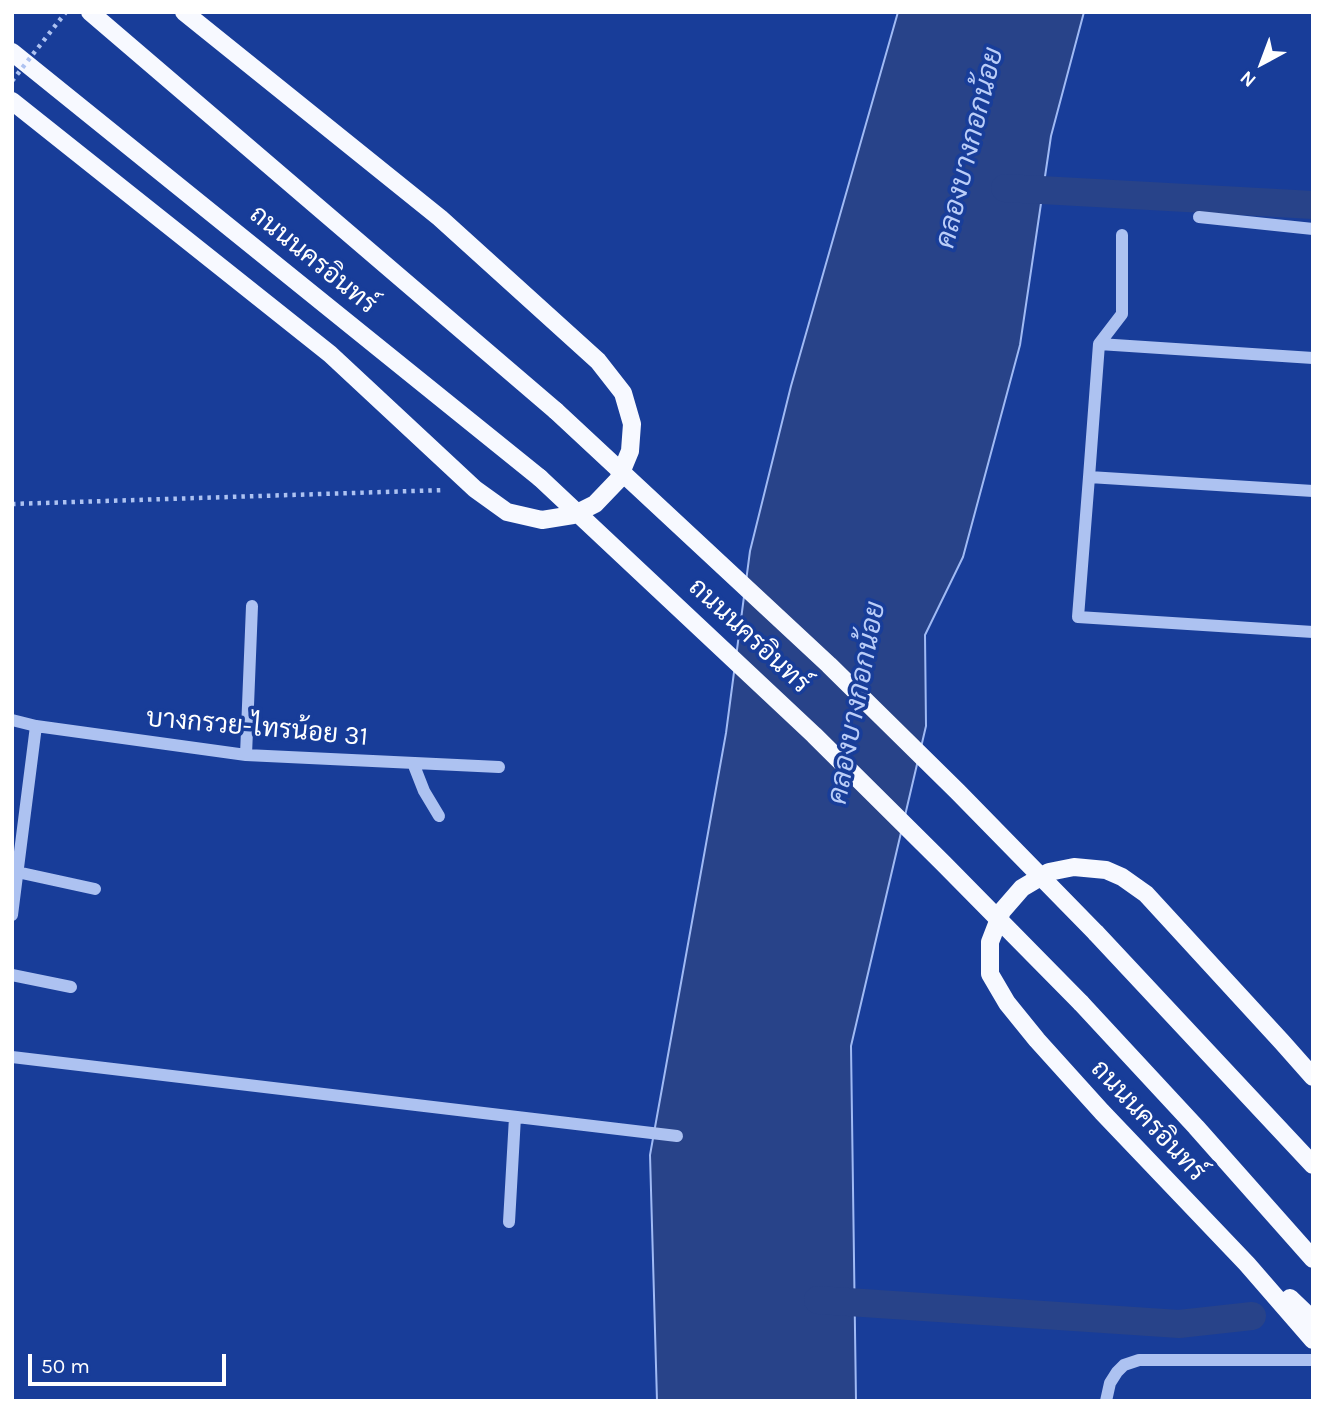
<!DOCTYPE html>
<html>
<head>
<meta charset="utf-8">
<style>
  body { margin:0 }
  #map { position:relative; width:1325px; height:1413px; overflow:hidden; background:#183d99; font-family:Karla,sans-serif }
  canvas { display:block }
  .frame { position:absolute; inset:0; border:14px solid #fff; pointer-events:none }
  .north { position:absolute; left:1227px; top:28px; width:70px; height:70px; -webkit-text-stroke:5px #183d99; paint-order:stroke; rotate:221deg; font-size:19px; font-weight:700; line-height:28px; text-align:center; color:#fff }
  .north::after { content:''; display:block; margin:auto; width:24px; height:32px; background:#fff; clip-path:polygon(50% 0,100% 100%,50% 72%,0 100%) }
  .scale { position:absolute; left:28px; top:1354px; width:198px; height:32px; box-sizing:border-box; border:4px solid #fff; border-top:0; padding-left:9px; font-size:21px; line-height:24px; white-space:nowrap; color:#fff; -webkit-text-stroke:5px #183d99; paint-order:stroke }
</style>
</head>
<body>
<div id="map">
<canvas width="1325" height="1413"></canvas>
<div class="frame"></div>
<div class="north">N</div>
<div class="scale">50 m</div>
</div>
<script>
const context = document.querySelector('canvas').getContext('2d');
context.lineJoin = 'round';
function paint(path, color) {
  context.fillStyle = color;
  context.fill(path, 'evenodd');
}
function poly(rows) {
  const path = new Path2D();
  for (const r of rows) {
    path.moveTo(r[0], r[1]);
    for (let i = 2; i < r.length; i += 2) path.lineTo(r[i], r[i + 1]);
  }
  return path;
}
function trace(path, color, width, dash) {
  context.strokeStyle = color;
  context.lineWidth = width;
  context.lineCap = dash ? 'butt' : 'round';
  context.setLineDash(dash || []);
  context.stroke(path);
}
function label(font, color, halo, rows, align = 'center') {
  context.font = font + ' Karla,Sarabun,sans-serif';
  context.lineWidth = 7;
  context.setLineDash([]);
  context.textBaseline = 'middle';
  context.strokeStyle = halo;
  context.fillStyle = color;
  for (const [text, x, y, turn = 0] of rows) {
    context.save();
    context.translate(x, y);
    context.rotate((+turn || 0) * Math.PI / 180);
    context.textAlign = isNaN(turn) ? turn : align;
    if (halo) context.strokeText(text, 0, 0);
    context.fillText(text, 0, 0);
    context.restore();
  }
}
const water = poly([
  [898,12,1084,12,1051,136,1020,345,963,557,925,635,926,726,851,1046,856,1401,657,1401,650,1155,726,733,750,551,791,386,898,12]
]);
paint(water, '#284389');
trace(water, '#a0baf4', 2);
trace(poly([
  [1005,188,1313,205],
  [818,1300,1179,1324,1252,1316]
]), '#284389', 28);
trace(poly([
  [12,504,445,490]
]), '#adc2f1', 4.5, [3.5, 5]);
trace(poly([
  [1199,217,1313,229],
  [1099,344,1122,314,1122,235],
  [1089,477,1099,344,1313,358],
  [1313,491,1089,477,1078,617,1313,632],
  [12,720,36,726,246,755,499,767],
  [246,755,252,606],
  [413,763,424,791,439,816],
  [17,872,95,889],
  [12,915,36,726],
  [12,975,71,987],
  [12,1057,677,1136],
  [509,1222,515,1117],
  [1106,1401,1110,1383,1117,1372,1124,1365,1139,1360,1313,1360]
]), '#adc2f1', 12);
trace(poly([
  [90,12,556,411],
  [12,52,540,478],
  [12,101,330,354,475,489,507,512,542,520,573,515,595,504,618,480,630,451,632,424,623,393,598,361,440,218,184,12],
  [1096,933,1313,1165],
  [1081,1003,1196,1127,1313,1259],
  [1313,1077,1282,1042,1146,894,1122,877,1106,870,1074,867,1049,872,1022,888,1002,911,990,942,990,974,1007,1003,1037,1040,1102,1112,1247,1264,1313,1340],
  [1290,1298,1313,1320]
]), '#f7f9ff', 18);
trace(poly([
  [12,81,66,12]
]), '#adc2f1', 4.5, [3.5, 5]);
trace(poly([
  [556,411,829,665,958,792,1096,933],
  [540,478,814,735,944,864,1081,1003]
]), '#f7f9ff', 18);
label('26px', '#fff', '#183d99', [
  ["ถนนนครอินทร์",313,260,39],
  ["ถนนนครอินทร์",749,636,43],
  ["บางกรวย-ไทรน้อย 31",257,728,5],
  ["ถนนนครอินทร์",1148,1121,47]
]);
label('italic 28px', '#bacdf8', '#183d99', [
  ["คลองบางกอกน้อย",970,148,-76],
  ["คลองบางกอกน้อย",857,703,-79]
]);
</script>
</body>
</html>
